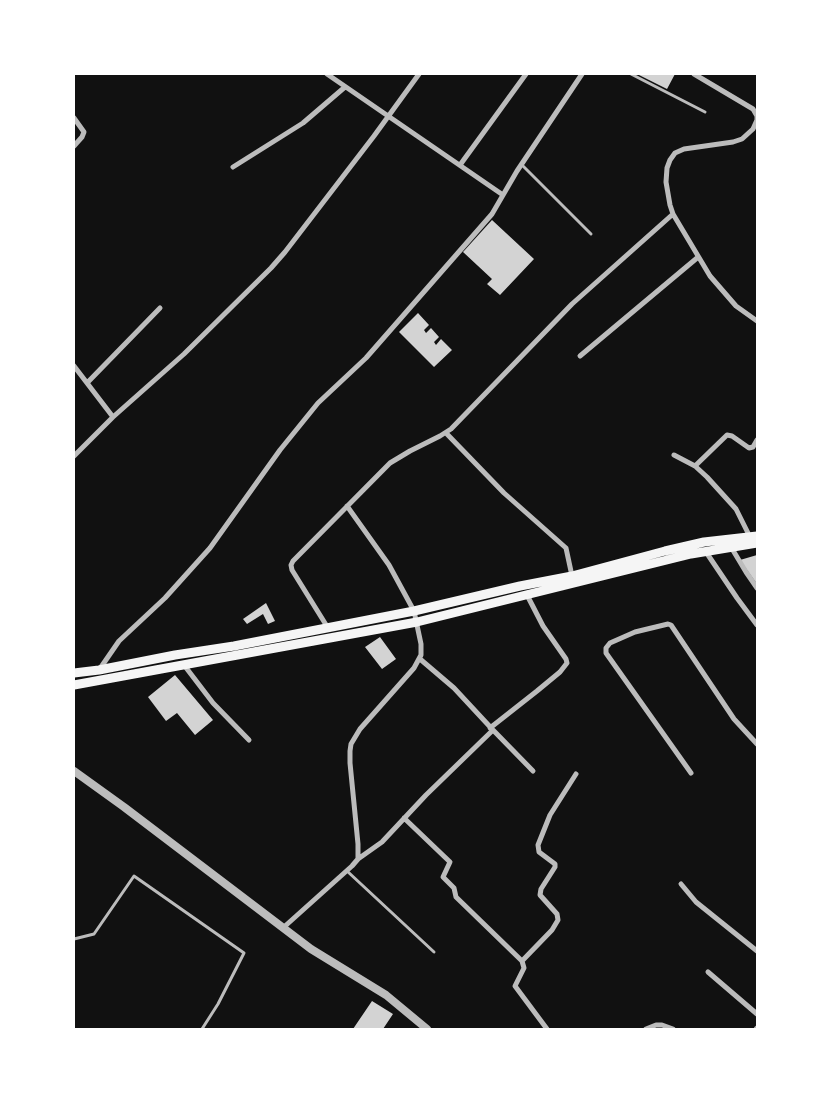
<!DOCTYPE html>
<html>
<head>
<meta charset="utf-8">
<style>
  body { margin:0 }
  #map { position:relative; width:831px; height:1103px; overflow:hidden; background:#111; font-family:"Noto Sans",sans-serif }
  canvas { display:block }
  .frame { position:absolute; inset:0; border:75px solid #fff; pointer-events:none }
</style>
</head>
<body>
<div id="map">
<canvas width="831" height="1103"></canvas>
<div class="frame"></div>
</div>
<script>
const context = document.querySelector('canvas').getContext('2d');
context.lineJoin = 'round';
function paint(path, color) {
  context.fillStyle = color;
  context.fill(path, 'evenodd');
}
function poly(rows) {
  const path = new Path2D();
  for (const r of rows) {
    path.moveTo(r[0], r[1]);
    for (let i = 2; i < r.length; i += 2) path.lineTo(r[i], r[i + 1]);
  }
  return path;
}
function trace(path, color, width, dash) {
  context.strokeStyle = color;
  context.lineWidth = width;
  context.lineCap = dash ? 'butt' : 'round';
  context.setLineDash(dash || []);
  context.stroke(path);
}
paint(poly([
  [637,74,675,74,667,89],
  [492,220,534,259,500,295,487,284,492,279,463,252],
  [418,313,429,325,424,330,426,333,431,328,439,337,434,342,436,345,441,339,452,350,434,367,399,332],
  [757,555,757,584,740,560],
  [266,603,275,621,268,624,263,614,247,624,243,619],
  [380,637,396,659,382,669,365,647],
  [175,675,213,720,195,735,177,713,166,721,148,697],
  [372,1001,393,1014,383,1029,353,1029]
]), '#d3d3d3');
trace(poly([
  [631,74,705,112],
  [522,165,591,234],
  [347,871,434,952],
  [74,939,94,934,134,876,244,953,218,1004,202,1029]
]), '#bcbcbc', 3);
trace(poly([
  [327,74,503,195],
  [694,74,753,109,757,116,757,120,753,129,742,139,733,142,684,149,675,153,670,160,667,168,666,182,670,205,673,214,710,276,736,306,757,321],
  [74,118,84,132,82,137,74,146],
  [460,165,526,74],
  [233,167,303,123,345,87],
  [580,356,697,258],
  [74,366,113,417],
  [87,383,160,308],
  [446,433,504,493,566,548,572,576],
  [674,455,695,466,707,477,736,509,750,537],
  [74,456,113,417,184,354,271,268,285,252,374,136,419,74],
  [695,466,727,435,732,436,749,448,753,447,757,440],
  [731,547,746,572,757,588],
  [706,552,737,598,757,625],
  [328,628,292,570,291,565,293,561,390,463,410,451,440,436,451,429,572,304,673,214],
  [420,659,454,688,493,730,533,771],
  [184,665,213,703,249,740],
  [99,670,119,641,165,598,210,548,280,450,318,403,366,358,492,214,517,171,582,74],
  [490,728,537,691,560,672,567,663,566,659,543,626,527,595],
  [691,773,606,653,606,648,610,643,635,632,668,624,671,625,734,719,757,744],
  [404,818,450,862,443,877,454,888,456,897,522,961,524,968,515,986,547,1029],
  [358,859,382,842,426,795,493,730],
  [681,884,696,902,757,951],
  [284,927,352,866,358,859,358,844,350,763,350,751,351,744,360,729,414,668,421,655,421,644,414,611,389,565,347,506],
  [522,961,552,930,558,920,557,914,540,895,541,889,555,867,555,864,539,852,538,845,550,815,576,774],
  [708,972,757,1014],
  [646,1029,656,1025,662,1025,673,1029],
  [756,1029,757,1028]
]), '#bcbcbc', 5);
trace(poly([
  [74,771,124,807,311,949,386,995,427,1029]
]), '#bcbcbc', 8);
trace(poly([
  [74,673,99,670,175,655,234,646,414,611,520,586,572,576,665,551,704,542,757,536],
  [74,685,417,622,691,554,757,543]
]), '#f5f5f5', 9);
</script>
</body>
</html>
